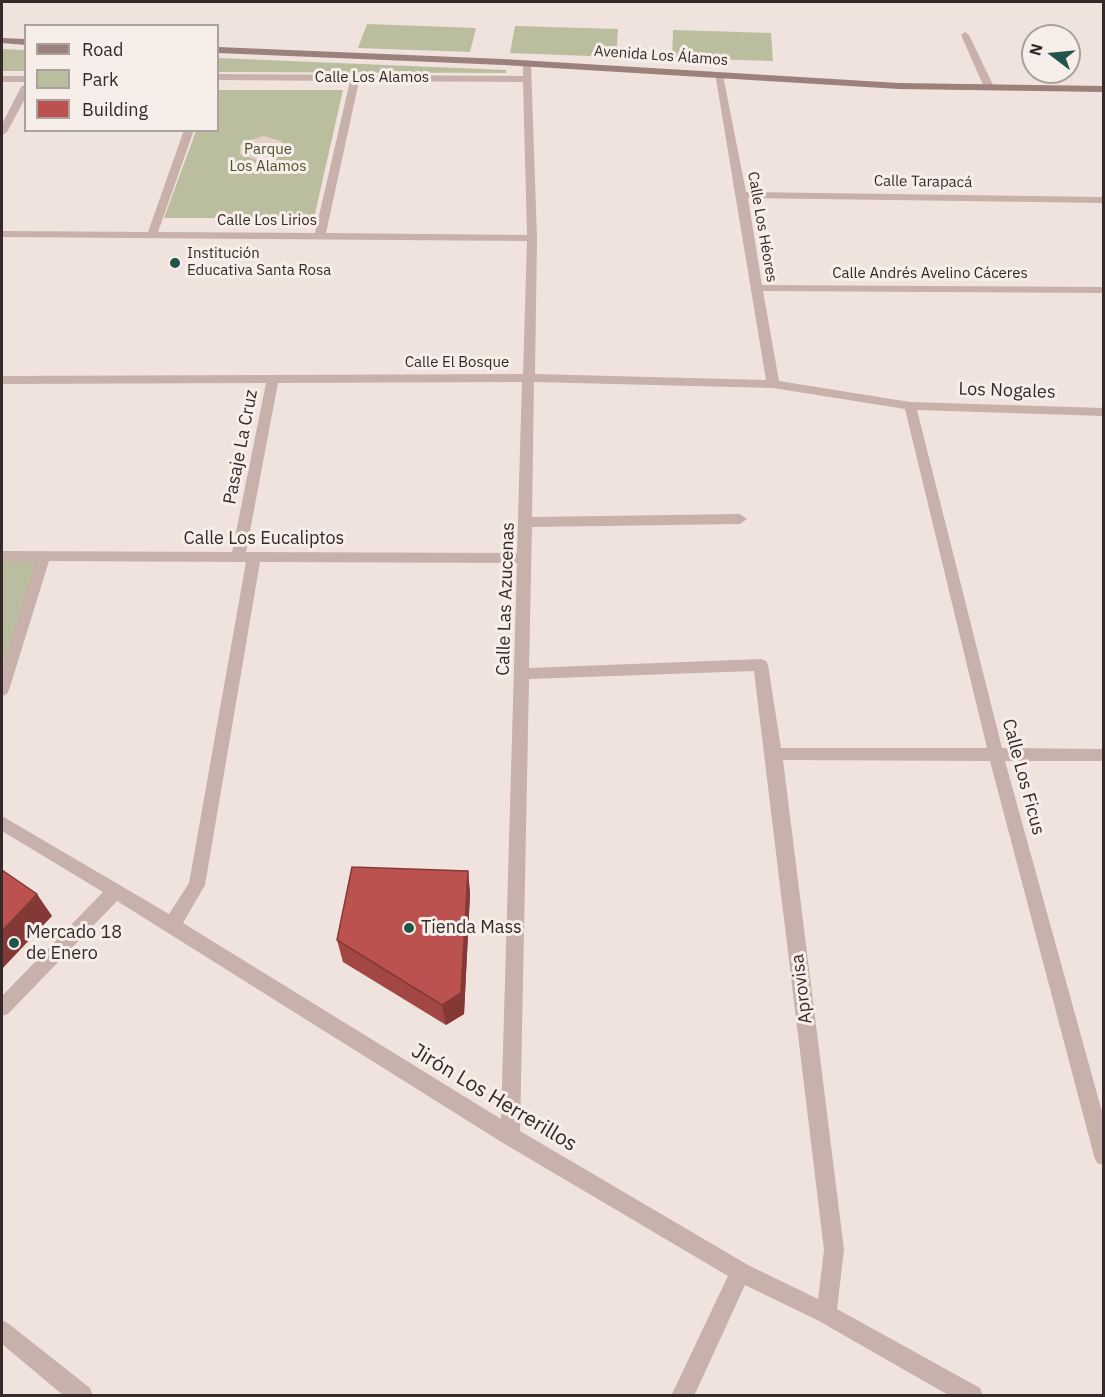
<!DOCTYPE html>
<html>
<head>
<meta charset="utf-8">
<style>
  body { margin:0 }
  #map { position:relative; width:1105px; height:1397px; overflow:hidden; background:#f0e3dd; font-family:"IBM Plex Sans",sans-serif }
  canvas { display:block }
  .frame { position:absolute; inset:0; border:3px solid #352a29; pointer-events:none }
  .legend { position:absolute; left:24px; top:24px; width:195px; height:108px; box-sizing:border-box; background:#f8eee9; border:2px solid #aaa09c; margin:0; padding:8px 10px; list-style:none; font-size:18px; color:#352a29 }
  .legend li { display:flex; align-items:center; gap:12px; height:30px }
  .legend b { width:30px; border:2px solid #aaa09c }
  .north { position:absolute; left:1021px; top:24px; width:60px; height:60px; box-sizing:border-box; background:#f8eee9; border:2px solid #aaa09c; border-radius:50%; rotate:286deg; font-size:16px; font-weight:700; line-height:24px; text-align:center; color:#352a29 }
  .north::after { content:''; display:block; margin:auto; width:21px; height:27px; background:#22544c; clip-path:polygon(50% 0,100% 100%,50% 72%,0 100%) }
</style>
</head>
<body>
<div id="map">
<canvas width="1105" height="1397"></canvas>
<div class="frame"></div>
<ul class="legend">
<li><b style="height:8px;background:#9b807b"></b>Road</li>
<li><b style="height:16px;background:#babe9e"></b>Park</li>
<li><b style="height:16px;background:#bc524f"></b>Building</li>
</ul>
<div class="north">N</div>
</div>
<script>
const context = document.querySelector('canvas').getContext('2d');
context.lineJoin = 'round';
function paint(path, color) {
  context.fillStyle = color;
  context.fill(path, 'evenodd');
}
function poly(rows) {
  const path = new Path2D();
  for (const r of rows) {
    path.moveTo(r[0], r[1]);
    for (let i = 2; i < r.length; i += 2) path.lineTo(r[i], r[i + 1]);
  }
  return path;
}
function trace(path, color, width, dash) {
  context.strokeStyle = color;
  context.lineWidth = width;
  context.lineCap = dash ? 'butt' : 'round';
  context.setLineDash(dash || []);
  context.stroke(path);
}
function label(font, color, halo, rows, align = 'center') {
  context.font = font + ' "IBM Plex Sans",sans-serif';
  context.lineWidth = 6;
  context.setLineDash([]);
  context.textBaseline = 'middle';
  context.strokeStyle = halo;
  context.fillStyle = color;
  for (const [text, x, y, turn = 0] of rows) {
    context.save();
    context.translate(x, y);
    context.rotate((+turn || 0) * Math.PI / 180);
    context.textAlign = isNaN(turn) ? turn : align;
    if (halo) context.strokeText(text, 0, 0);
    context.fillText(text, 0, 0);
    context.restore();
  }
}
paint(poly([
  [367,24,476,28,470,52,358,48],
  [515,26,618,29,616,57,510,53],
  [673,30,771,33,773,61,672,58],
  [2,49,25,50,25,71,2,71],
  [218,58,506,70,506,73,218,72],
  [218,90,343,90,314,218,164,218,196,131,218,130],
  [2,556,44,556,2,690]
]), '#babe9e');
paint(poly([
  [263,136,281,141,284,148,282,152,272,158,257,160,240,154,240,146,243,143]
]), '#e7d1c5');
paint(poly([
  [965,32,969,35,994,87,992,89,984,87,961,35,965,32],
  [527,60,531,63,537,238,535,374,766,380,715,73,723,75,746,192,1104,197,1104,203,748,198,762,285,1104,287,1104,293,763,291,779,381,910,402,1104,408,1104,416,917,410,1002,748,1104,749,1104,761,1005,761,1104,1119,1104,1165,1097,1163,1094,1156,990,761,783,760,844,1250,837,1309,980,1388,983,1396,950,1396,819,1321,745,1285,694,1396,671,1396,728,1276,503,1143,117,901,8,1014,2,1016,2,996,103,892,2,831,2,816,169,914,189,883,246,562,49,561,9,690,7,694,2,696,2,668,36,561,2,561,2,551,232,552,266,383,2,384,2,376,523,374,527,241,2,237,2,231,148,232,184,130,194,130,158,232,315,233,350,81,218,80,218,74,523,76,523,63,527,60],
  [359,81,523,82,527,235,326,233,359,81],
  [522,382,517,553,246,552,278,383,522,382],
  [534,382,773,388,905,409,987,748,781,748,768,665,766,661,761,659,529,668,532,527,740,524,747,519,740,514,532,517,534,382],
  [260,562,517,563,501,1119,183,923,205,885,260,562],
  [754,671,824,1250,818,1299,748,1265,520,1131,529,679,754,671],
  [2,76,26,76,26,82,2,82,2,76],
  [26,84,26,97,7,132,2,135,2,124,21,87,26,84],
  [2,1320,9,1324,90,1388,93,1396,64,1396,2,1344,2,1320]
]), '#c7b1aa');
paint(poly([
  [2,38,26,39,26,45,2,43,2,38],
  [218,47,503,59,899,83,1104,86,1104,92,899,89,503,65,218,53,218,47]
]), '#9b807b');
paint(poly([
  [468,871,470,894,464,1014,446,1025,343,962,337,940]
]), '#a24744');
paint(poly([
  [468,871,470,894,464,1014,446,1025,442,1005],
  [37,894,52,916,2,969,2,931]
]), '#843937');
const building = poly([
  [352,867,468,871,461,993,442,1005,337,940,352,867],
  [2,870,37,894,2,931,2,870]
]);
paint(building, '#bc524f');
trace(building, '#843937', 1.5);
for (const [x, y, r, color] of [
  [175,263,6,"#22544c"],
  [409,928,6,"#22544c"],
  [14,943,6,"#22544c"]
]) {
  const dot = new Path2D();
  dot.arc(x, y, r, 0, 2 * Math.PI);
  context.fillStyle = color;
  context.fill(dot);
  trace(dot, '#f8eee9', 2);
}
label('15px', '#352a29', '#f8eee9', [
  ["Avenida Los Álamos",661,56,4],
  ["Calle Los Alamos",372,78],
  ["Calle Tarapacá",923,182,1],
  ["Calle Los Lirios",267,221],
  ["Calle Los Héores",762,227,80],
  ["Calle Andrés Avelino Cáceres",930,274],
  ["Calle El Bosque",457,363]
]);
label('15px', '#4c522f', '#f8eee9', [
  ["Parque",268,150],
  ["Los Alamos",268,167]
]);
label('15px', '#352a29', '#f8eee9', [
  ["Institución",187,254],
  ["Educativa Santa Rosa",187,271]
], 'left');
label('18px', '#352a29', '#f8eee9', [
  ["Los Nogales",1007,391,2],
  ["Pasaje La Cruz",241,447,-79],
  ["Calle Los Eucaliptos",264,539],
  ["Calle Las Azucenas",506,599,-88],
  ["Calle Los Ficus",1023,777,75],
  ["Aprovisa",802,989,-97]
]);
label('18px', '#352a29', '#f8eee9', [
  ["Tienda Mass",421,928],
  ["Mercado 18",26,933],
  ["de Enero",26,954]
], 'left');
label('21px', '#352a29', '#f8eee9', [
  ["Jirón Los Herrerillos",494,1098,31]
]);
</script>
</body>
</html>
